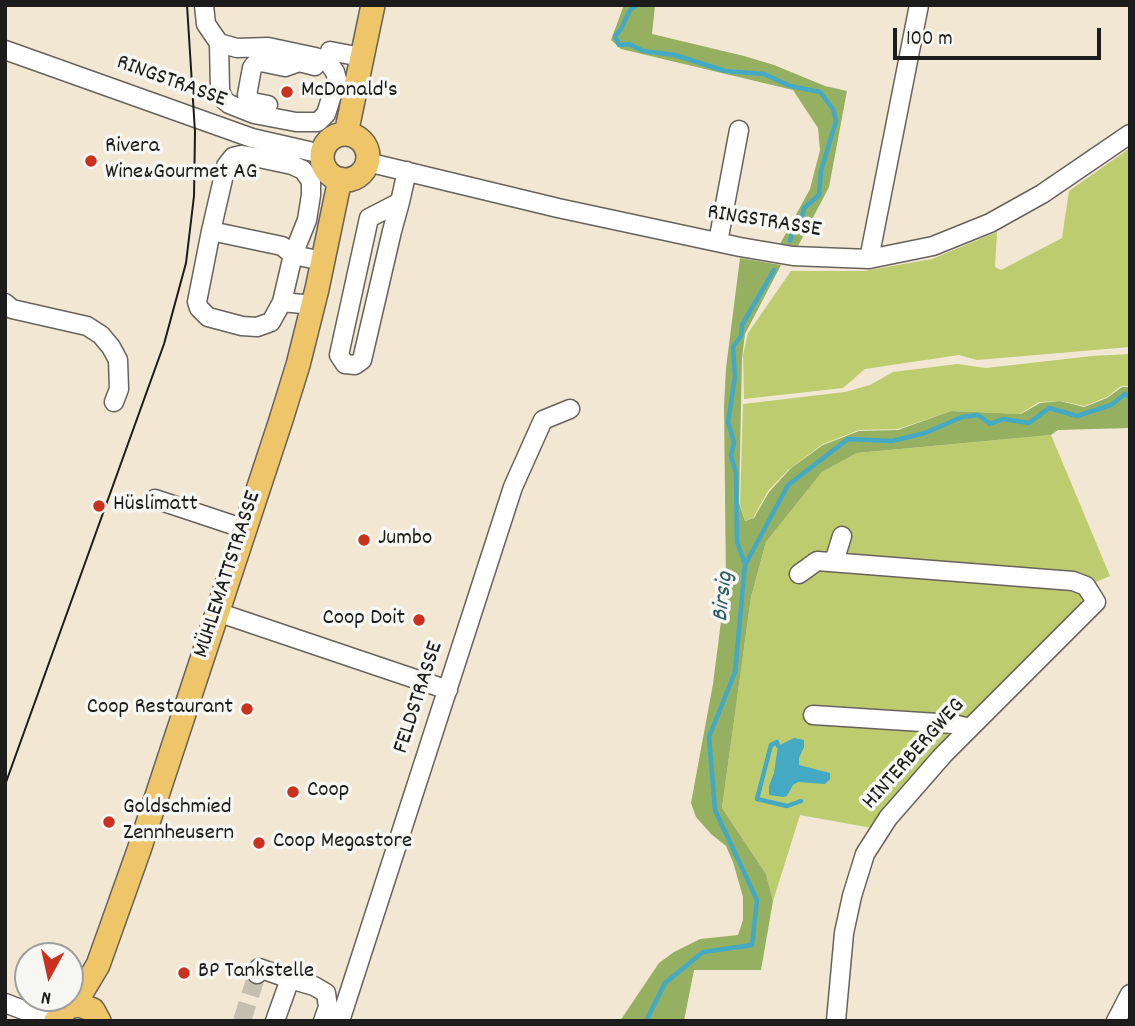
<!DOCTYPE html>
<html>
<head>
<meta charset="utf-8">
<style>
  body { margin:0 }
  #map { position:relative; width:1135px; height:1026px; overflow:hidden; background:#f1e7d2; font-family:Dekko,sans-serif }
  canvas { display:block }
  .frame { position:absolute; inset:0; border:7px solid #1c1c1c; pointer-events:none }
  .north { position:absolute; left:14px; top:942px; width:70px; height:70px; box-sizing:border-box; background:#f6f6f2; border:2px solid #9f9f9c; border-radius:50%; rotate:188deg; font-size:19px; font-weight:700; line-height:28px; text-align:center; color:#1c1c1c }
  .north::after { content:''; display:block; margin:auto; width:24px; height:32px; background:#c8321e; clip-path:polygon(50% 0,100% 100%,50% 72%,0 100%) }
  .scale { position:absolute; left:893px; top:28px; width:208px; height:32px; box-sizing:border-box; border:4px solid #1c1c1c; border-top:0; padding-left:9px; font-size:21px; line-height:24px; white-space:nowrap; color:#1c1c1c; -webkit-text-stroke:5px #f6f6f2; paint-order:stroke }
</style>
</head>
<body>
<div id="map">
<canvas width="1135" height="1026"></canvas>
<div class="frame"></div>
<div class="north">N</div>
<div class="scale">100 m</div>
</div>
<script>
const context = document.querySelector('canvas').getContext('2d');
context.lineJoin = 'round';
function paint(path, color) {
  context.fillStyle = color;
  context.fill(path, 'evenodd');
}
function poly(rows) {
  const path = new Path2D();
  for (const r of rows) {
    if (r.length === 3) {
      path.moveTo(r[0] + r[2], r[1]);
      path.arc(r[0], r[1], r[2], 0, 2 * Math.PI);
      continue;
    }
    path.moveTo(r[0], r[1]);
    for (let i = 2; i < r.length; i += 2) path.lineTo(r[i], r[i + 1]);
  }
  return path;
}
function trace(path, color, width, dash) {
  context.strokeStyle = color;
  context.lineWidth = width;
  context.lineCap = dash ? 'butt' : 'round';
  context.setLineDash(dash || []);
  context.stroke(path);
}
function label(font, color, halo, rows, align = 'center') {
  context.font = font + ' Dekko,sans-serif';
  context.lineWidth = 7;
  context.setLineDash([]);
  context.textBaseline = 'middle';
  context.strokeStyle = halo;
  context.fillStyle = color;
  for (const [text, x, y, turn = 0] of rows) {
    context.save();
    context.translate(x, y);
    context.rotate((+turn || 0) * Math.PI / 180);
    context.textAlign = isNaN(turn) ? turn : align;
    if (halo) context.strokeText(text, 0, 0);
    context.fillText(text, 0, 0);
    context.restore();
  }
}
paint(poly([
  [1130,148,1130,347,977,360,959,355,865,369,843,388,744,399,743,355,748,333,791,271,864,271,932,259,997,232,995,267,1001,270,1062,238,1069,191],
  [1130,354,1130,386,1121,386,1107,397,1084,406,1061,401,1039,402,1020,414,951,411,898,429,859,430,823,444,789,469,768,491,753,518,745,521,740,504,743,404,845,392,870,385,893,372,957,364,986,368,1092,356],
  [1051,435,1110,576,1089,585,1082,593,1081,610,879,816,872,828,800,815,773,901,766,874,722,808,751,597,766,542,822,472,857,453]
]), '#bdcc6f');
paint(poly([
  [624,5,655,5,652,34,744,56,774,65,825,86,847,91,829,187,798,246,780,244,810,189,820,150,818,128,793,90,621,49,611,40],
  [740,258,781,265,745,334,742,358,739,503,745,521,754,518,769,492,791,468,823,445,859,431,898,430,951,411,1021,414,1040,403,1060,401,1084,407,1107,398,1122,387,1130,387,1130,428,1058,430,1051,435,857,453,822,472,766,542,751,597,722,808,766,874,773,901,761,970,694,970,684,1021,620,1021,659,963,674,952,700,939,738,935,743,920,743,897,733,862,726,846,711,834,696,817,691,803,713,684,726,582,724,406,726,368]
]), '#96b062');
paint(poly([
  [794,738,804,740,804,747,799,758,799,765,830,773,830,779,825,784,798,782,793,785,787,796,783,797,769,795,769,786,774,773,778,746]
]), '#44a9c3');
trace(poly([
  [637,5,630,10,621,29,615,36,619,45,629,44,643,51,675,55,725,71,764,74,790,86,820,92,833,109,836,121,821,171,819,195,804,208,801,222,792,233,790,241],
  [745,564,737,542,736,473,731,456,734,442,728,422,735,377,733,347,741,336,742,325,774,270],
  [778,746,777,742,771,745,757,799,787,806,801,801],
  [646,1021,665,983,703,952,752,945,757,900,715,810,709,737,735,672,745,565,788,485,848,439,892,441,925,433,962,417,978,415,990,424,1003,419,1029,423,1049,408,1077,416,1111,405,1125,394,1130,397]
]), '#44a9c3', 4.5);
trace(poly([
  [242,1021,257,974]
]), '#c6beae', 18, [18, 9]);
const minor = poly([
  [204,5,206,24,219,43,220,90,223,99,229,104,254,114,296,122,318,122,326,114,337,79,335,72,328,62,315,57,268,47,237,48,219,43],
  [5,50,252,138,322,154],
  [330,51,361,57],
  [268,105,252,102,247,95,252,68,255,64,261,62,285,67,299,62,315,66],
  [367,162,558,208,740,247,793,256,869,259,933,246,990,223,1042,194,1130,134],
  [400,202,369,218,339,355,345,364,355,365,362,360,392,231,400,202,407,171],
  [211,231,282,246,293,255,282,302],
  [718,242,739,130],
  [869,259,919,5],
  [5,303,12,309,87,326,101,335,111,347,118,360,119,389,114,402],
  [313,305,282,302,271,322,257,327,242,326,208,317,199,308,197,302,211,231,226,166,233,157,241,155,259,158,292,165,303,170,311,181,311,195,307,220,293,255,323,261],
  [155,499,245,529],
  [834,562,842,536],
  [799,574,817,561,1073,581,1086,586,1096,602,943,755,888,818,865,854,852,896,844,933,836,1021],
  [217,612,448,690],
  [813,715,953,724,970,728],
  [257,974,259,968,290,979],
  [5,1003,52,1021],
  [275,1021,290,979,314,986,326,993,328,1007,323,1021],
  [340,1021,513,487,543,420,570,409],
  [1116,1021,1130,994]
]);
const major = poly([
  [346,134,373,5],
  [345,157,23],
  [74,1005,98,965,139,850,280,423,298,365,317,289,340,179],
  [56,1021,68,1007,80,1005,93,1010,99,1021]
]);
trace(minor, '#67635c', 21);
trace(major, '#67635c', 26);
trace(minor, '#fff', 18);
trace(major, '#eec569', 23);
trace(poly([
  [5,785,164,344,186,263,194,196,195,132,187,5]
]), '#1c1c1c', 2);
for (const [x, y, r, color] of [
  [287,92,7,"#c8321e"],
  [91,161,7,"#c8321e"],
  [99,506,7,"#c8321e"],
  [364,540,7,"#c8321e"],
  [419,620,7,"#c8321e"],
  [247,709,7,"#c8321e"],
  [293,792,7,"#c8321e"],
  [109,822,7,"#c8321e"],
  [259,843,7,"#c8321e"],
  [184,973,7,"#c8321e"]
]) {
  const dot = new Path2D();
  dot.arc(x, y, r, 0, 2 * Math.PI);
  context.fillStyle = color;
  context.fill(dot);
  trace(dot, '#f6f6f2', 2.5);
}
label('23px', '#1c1c1c', '#f6f6f2', [
  ["RINGSTRASSE",171,83,20],
  ["RINGSTRASSE",764,223,9],
  ["MÜHLEMATTSTRASSE",229,575,-72],
  ["FELDSTRASSE",420,698,-72],
  ["HINTERBERGWEG",915,755,-48]
]);
label('23px', '#1c1c1c', '#f6f6f2', [
  ["McDonald's",301,92],
  ["Rivera",105,148],
  ["Wine&Gourmet AG",105,174],
  ["Hüslimatt",113,506],
  ["Jumbo",378,540],
  ["Coop Doit",405,620,"right"],
  ["Coop Restaurant",233,709,"right"],
  ["Coop",307,792],
  ["Goldschmied",123,809],
  ["Zennheusern",123,835],
  ["Coop Megastore",273,843],
  ["BP Tankstelle",198,973]
], 'left');
label('italic 24px', '#2e5b67', '#f6f6f2', [
  ["Birsig",725,597,-84]
]);
</script>
</body>
</html>
